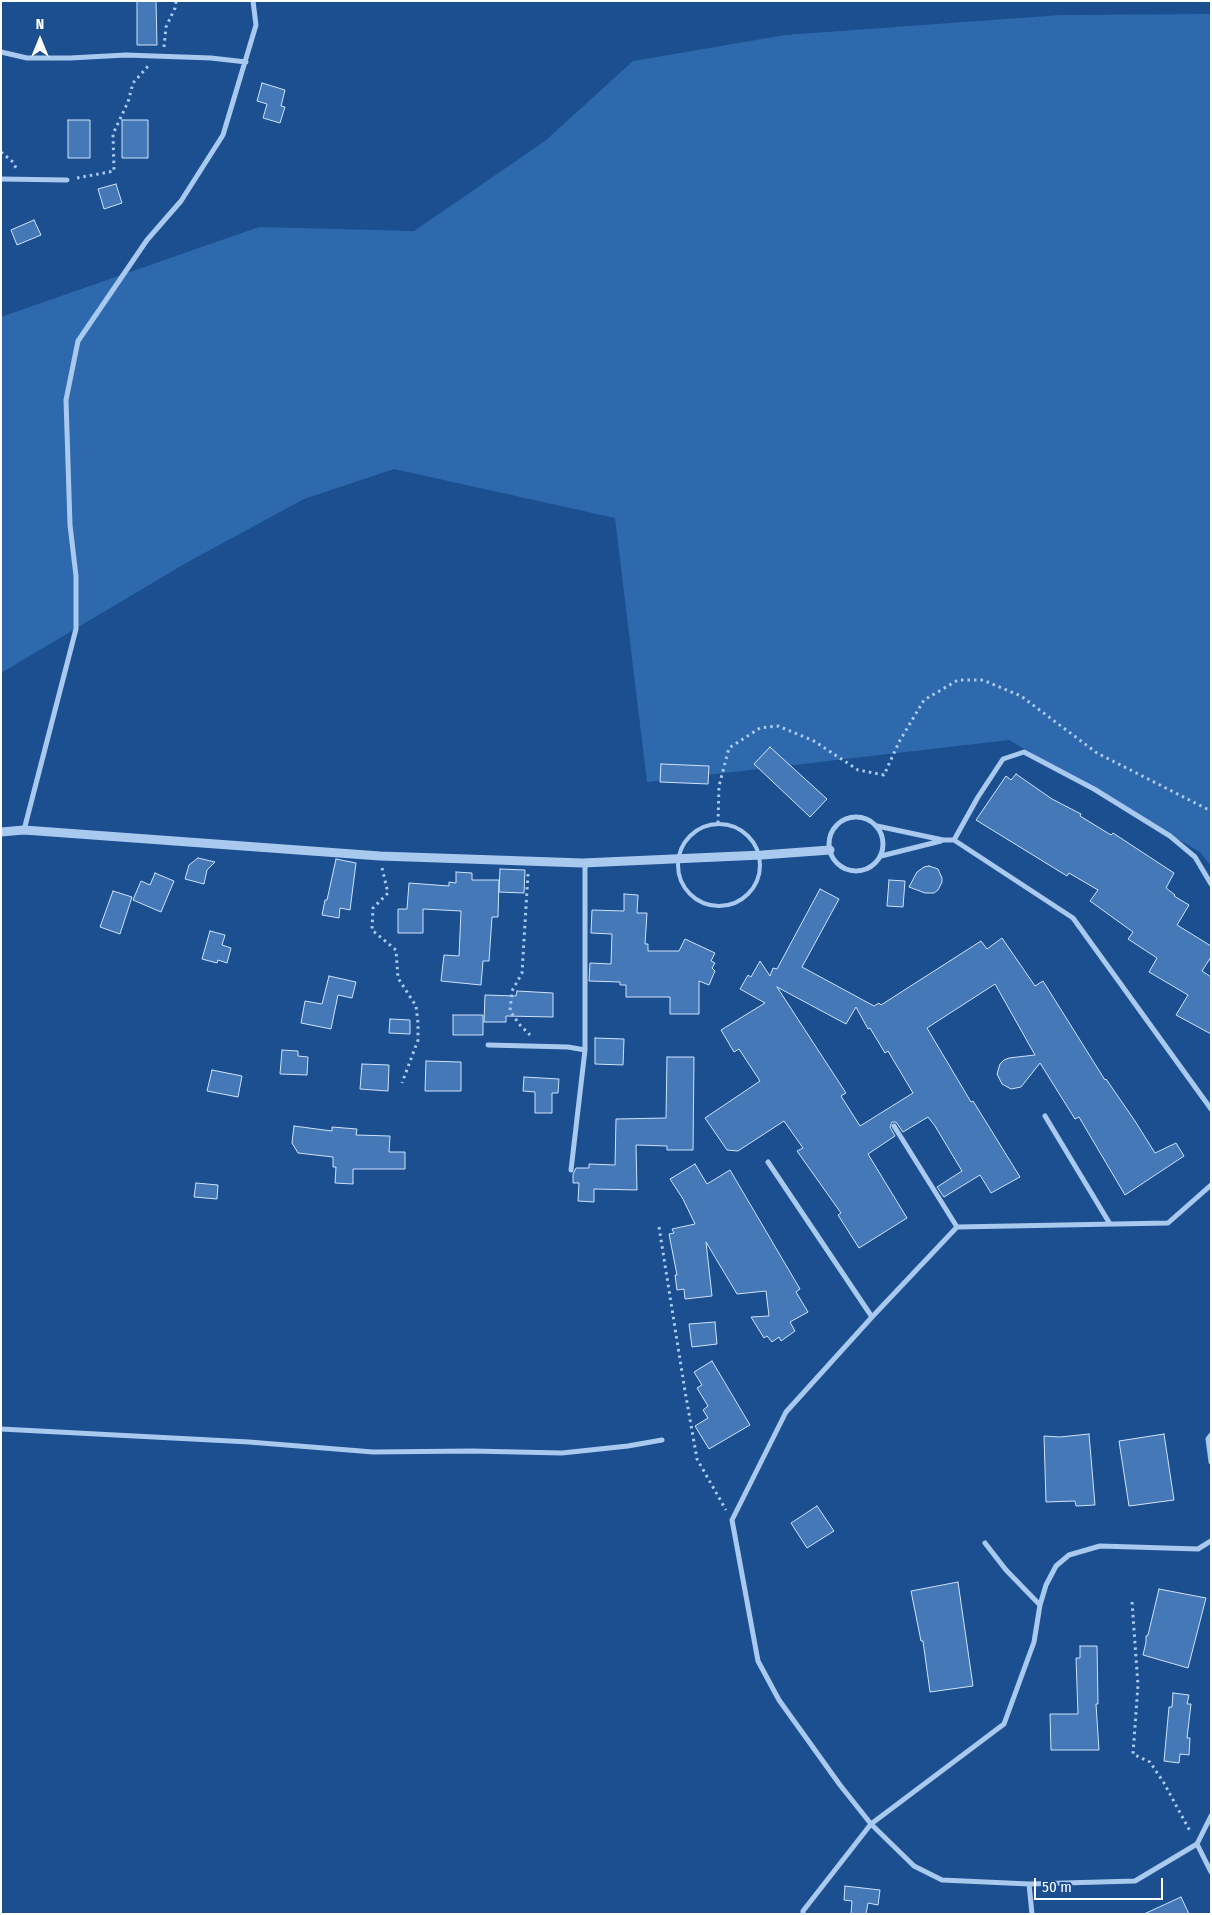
<!DOCTYPE html>
<html>
<head>
<meta charset="utf-8">
<style>
  body { margin:0 }
  #map { position:relative; width:1212px; height:1915px; overflow:hidden; background:#1b4f8f; font-family:"Fira Sans Condensed",sans-serif }
  canvas { display:block }
  .frame { position:absolute; inset:0; border:2px solid #fff; pointer-events:none }
  .north { position:absolute; left:15px; top:15px; width:50px; height:50px; -webkit-text-stroke:4px #1b4f8f; paint-order:stroke; rotate:0deg; font-size:14px; font-weight:700; line-height:20px; text-align:center; color:#fff }
  .north::after { content:''; display:block; margin:auto; width:18px; height:22px; background:#fff; clip-path:polygon(50% 0,100% 100%,50% 72%,0 100%) }
  .scale { position:absolute; left:1034px; top:1878px; width:129px; height:22px; box-sizing:border-box; border:2px solid #fff; border-top:0; padding-left:6px; font-size:15px; line-height:18px; white-space:nowrap; color:#fff; -webkit-text-stroke:4px #1b4f8f; paint-order:stroke }
</style>
</head>
<body>
<div id="map">
<canvas width="1212" height="1915"></canvas>
<div class="frame"></div>
<div class="north">N</div>
<div class="scale">50 m</div>
</div>
<script>
const context = document.querySelector('canvas').getContext('2d');
context.lineJoin = 'round';
function paint(path, color) {
  context.fillStyle = color;
  context.fill(path, 'evenodd');
}
function poly(rows) {
  const path = new Path2D();
  for (const r of rows) {
    if (r.length === 3) {
      path.moveTo(r[0] + r[2], r[1]);
      path.arc(r[0], r[1], r[2], 0, 2 * Math.PI);
      continue;
    }
    path.moveTo(r[0], r[1]);
    for (let i = 2; i < r.length; i += 2) path.lineTo(r[i], r[i + 1]);
  }
  return path;
}
function trace(path, color, width, dash) {
  context.strokeStyle = color;
  context.lineWidth = width;
  context.lineCap = dash ? 'butt' : 'round';
  context.setLineDash(dash || []);
  context.stroke(path);
}
paint(poly([
  [1211,14,1211,866,1200,852,1009,740,647,782,615,518,394,469,304,499,186,563,1,673,1,317,259,227,414,231,545,141,633,61,785,35,1061,15]
]), '#2e69ad');
const building = poly([
  [137,1,156,1,157,45,137,45,137,1],
  [262,83,285,90,281,106,285,107,280,123,263,118,267,104,257,101,262,83],
  [68,120,90,120,90,158,68,158,68,120],
  [122,120,148,120,148,158,122,158,122,120],
  [116,184,122,203,104,209,98,189,116,184],
  [34,220,41,235,17,245,11,230,34,220],
  [770,747,827,799,810,817,754,764,770,747],
  [661,764,709,766,708,784,660,782,661,764],
  [1016,774,1052,799,1081,814,1080,816,1111,835,1113,833,1174,873,1166,888,1175,895,1174,896,1189,905,1177,925,1211,946,1211,957,1202,971,1211,977,1211,1034,1176,1015,1188,995,1149,972,1157,958,1128,939,1133,932,1090,901,1098,890,1069,873,1067,876,976,820,1006,776,1011,780,1016,774],
  [198,858,215,862,207,870,204,884,185,879,189,865,198,858],
  [336,859,356,863,350,910,340,908,339,918,322,915,325,900,327,900,336,859],
  [929,866,938,869,942,878,942,882,938,890,934,893,925,893,909,887,917,872,924,867,929,866],
  [500,869,525,870,524,893,499,892,500,869],
  [456,872,472,873,472,880,499,880,498,917,492,917,489,961,483,961,481,985,441,981,444,955,459,956,461,911,423,909,423,933,398,933,398,909,407,909,409,883,449,886,449,882,456,883,456,872],
  [155,873,174,881,161,912,133,900,141,881,150,885,155,873],
  [889,880,905,881,903,907,887,906,889,880],
  [820,889,839,899,802,967,874,1006,879,1003,881,1005,981,941,987,949,1002,938,1035,986,1043,981,1105,1080,1106,1079,1135,1121,1155,1153,1176,1143,1184,1156,1125,1195,1079,1117,1075,1119,1040,1063,1021,1087,1011,1089,1002,1084,997,1074,1000,1064,1004,1060,1009,1058,1035,1055,995,984,927,1028,971,1102,973,1101,991,1130,1020,1177,991,1193,980,1175,944,1197,937,1187,962,1171,935,1126,928,1117,903,1132,896,1122,892,1122,890,1127,895,1136,868,1154,907,1218,859,1248,838,1215,841,1213,797,1151,803,1148,784,1121,738,1151,727,1150,705,1118,760,1081,739,1049,734,1052,721,1030,765,1003,740,989,748,975,751,977,760,961,770,976,773,968,777,969,820,889],
  [777,987,846,1024,856,1007,868,1029,870,1028,885,1053,888,1051,913,1093,860,1126,841,1096,846,1093,777,987],
  [113,891,132,897,120,934,100,927,113,891],
  [624,894,638,895,637,913,647,913,645,944,648,944,648,951,679,951,685,939,715,953,711,961,715,963,712,968,715,971,709,985,699,981,699,1014,670,1014,670,997,626,997,626,985,620,985,620,982,589,981,590,963,611,964,612,934,591,933,592,910,624,911,624,894],
  [210,931,225,935,222,945,231,948,227,963,218,960,217,963,202,959,210,931],
  [329,976,356,982,352,998,338,995,331,1029,301,1023,305,1001,322,1004,329,976],
  [517,991,553,993,553,1017,506,1016,506,1022,484,1022,485,995,516,996,517,991],
  [453,1015,483,1015,483,1035,453,1035,453,1015],
  [390,1019,410,1020,410,1034,389,1033,390,1019],
  [595,1038,624,1039,623,1065,595,1064,595,1038],
  [282,1050,298,1051,298,1056,308,1057,307,1075,280,1074,282,1050],
  [667,1057,694,1057,693,1150,667,1150,667,1146,636,1145,637,1190,594,1189,594,1202,578,1201,579,1183,573,1183,573,1174,576,1168,589,1168,589,1164,615,1165,616,1119,666,1118,667,1057],
  [426,1061,461,1062,461,1091,425,1091,426,1061],
  [362,1064,389,1065,388,1091,360,1089,362,1064],
  [212,1070,242,1076,238,1097,207,1091,212,1070],
  [524,1077,559,1079,558,1093,552,1093,552,1113,535,1113,535,1092,523,1091,524,1077],
  [294,1126,332,1131,332,1127,357,1129,356,1135,390,1136,389,1152,405,1152,405,1169,353,1169,353,1184,335,1183,336,1167,333,1167,333,1157,298,1153,292,1143,294,1126],
  [695,1164,707,1184,730,1170,800,1289,796,1292,808,1312,790,1322,795,1331,781,1341,779,1337,772,1342,767,1336,764,1338,751,1317,769,1316,766,1291,737,1294,706,1242,712,1296,685,1299,684,1289,677,1290,675,1275,677,1275,669,1234,674,1233,672,1229,695,1224,683,1199,670,1179,695,1164],
  [196,1183,218,1185,217,1199,194,1197,196,1183],
  [715,1322,717,1344,692,1347,689,1324,715,1322],
  [712,1361,750,1425,709,1449,695,1426,708,1418,703,1410,708,1406,697,1388,702,1385,694,1372,712,1361],
  [1089,1434,1095,1505,1076,1506,1075,1501,1046,1502,1044,1436,1060,1437,1089,1434],
  [1164,1434,1174,1500,1129,1506,1119,1441,1164,1434],
  [817,1506,834,1531,807,1548,791,1523,817,1506],
  [958,1582,973,1686,930,1692,923,1641,921,1641,911,1591,958,1582],
  [1159,1589,1206,1598,1188,1668,1143,1655,1146,1642,1146,1636,1148,1635,1159,1589],
  [1080,1646,1097,1646,1098,1704,1096,1704,1099,1750,1051,1750,1050,1714,1078,1714,1076,1658,1080,1658,1080,1646],
  [1173,1693,1189,1695,1187,1704,1191,1704,1187,1738,1190,1738,1189,1755,1180,1754,1179,1763,1164,1761,1169,1707,1172,1707,1173,1693],
  [845,1886,880,1890,878,1905,868,1903,866,1914,851,1914,852,1901,844,1900,845,1886],
  [1181,1897,1189,1914,1144,1914,1181,1897]
]);
paint(building, '#4478b7');
trace(building, '#cfe3fa', 1);
trace(poly([
  [164,47,166,27,175,8,176,1],
  [1,152,13,162,16,168],
  [77,178,114,171,113,134,128,102,133,83,149,65],
  [718,823,719,786,729,748,760,728,778,726,814,741,858,770,884,775,899,742,924,700,958,680,983,680,1021,696,1097,753,1211,811],
  [382,868,388,893,373,908,372,930,396,950,398,978,416,1006,418,1023,418,1040,402,1083],
  [528,874,522,973,512,991,510,1011,519,1024,530,1035],
  [659,1227,685,1391,697,1459,726,1510],
  [1132,1602,1138,1685,1133,1754,1150,1762,1164,1783,1191,1833]
]), '#a9c9ee', 3, [2.5, 4]);
trace(poly([
  [719,865,41]
]), '#a9c9ee', 4);
trace(poly([
  [1,52,27,58,70,58,126,55,211,58,246,62],
  [1,179,67,180],
  [856,844,27],
  [877,826,943,840,954,840,1073,918,1211,1109],
  [24,830,76,629,76,576,70,525,66,400,78,341,147,240,181,201,223,135,256,25,253,1],
  [954,840,978,797,1003,759,1024,752,1094,789,1170,836,1195,857,1211,884],
  [881,856,941,841],
  [488,1045,568,1047,585,1050],
  [1045,1116,1110,1224],
  [894,1126,957,1227],
  [768,1162,872,1317],
  [571,1170,585,1050,585,863],
  [1211,1185,1168,1223,957,1227,872,1317,786,1412,732,1520,758,1661,779,1700,840,1785,871,1824,914,1866,942,1880,1029,1884,1135,1881,1197,1844,1211,1816],
  [1,1429,249,1442,373,1452,472,1451,562,1453,628,1446,662,1440],
  [1211,1435,1208,1439,1211,1462],
  [985,1543,1006,1570,1040,1605],
  [1197,1844,1211,1872],
  [1029,1884,1032,1914],
  [803,1914,803,1911,871,1824,1004,1724,1034,1642,1040,1605,1046,1585,1056,1566,1069,1555,1100,1546,1198,1549,1211,1541]
]), '#a9c9ee', 5);
trace(poly([
  [1,832,24,830,380,856,583,863,762,855,830,850]
]), '#a9c9ee', 9);
</script>
</body>
</html>
